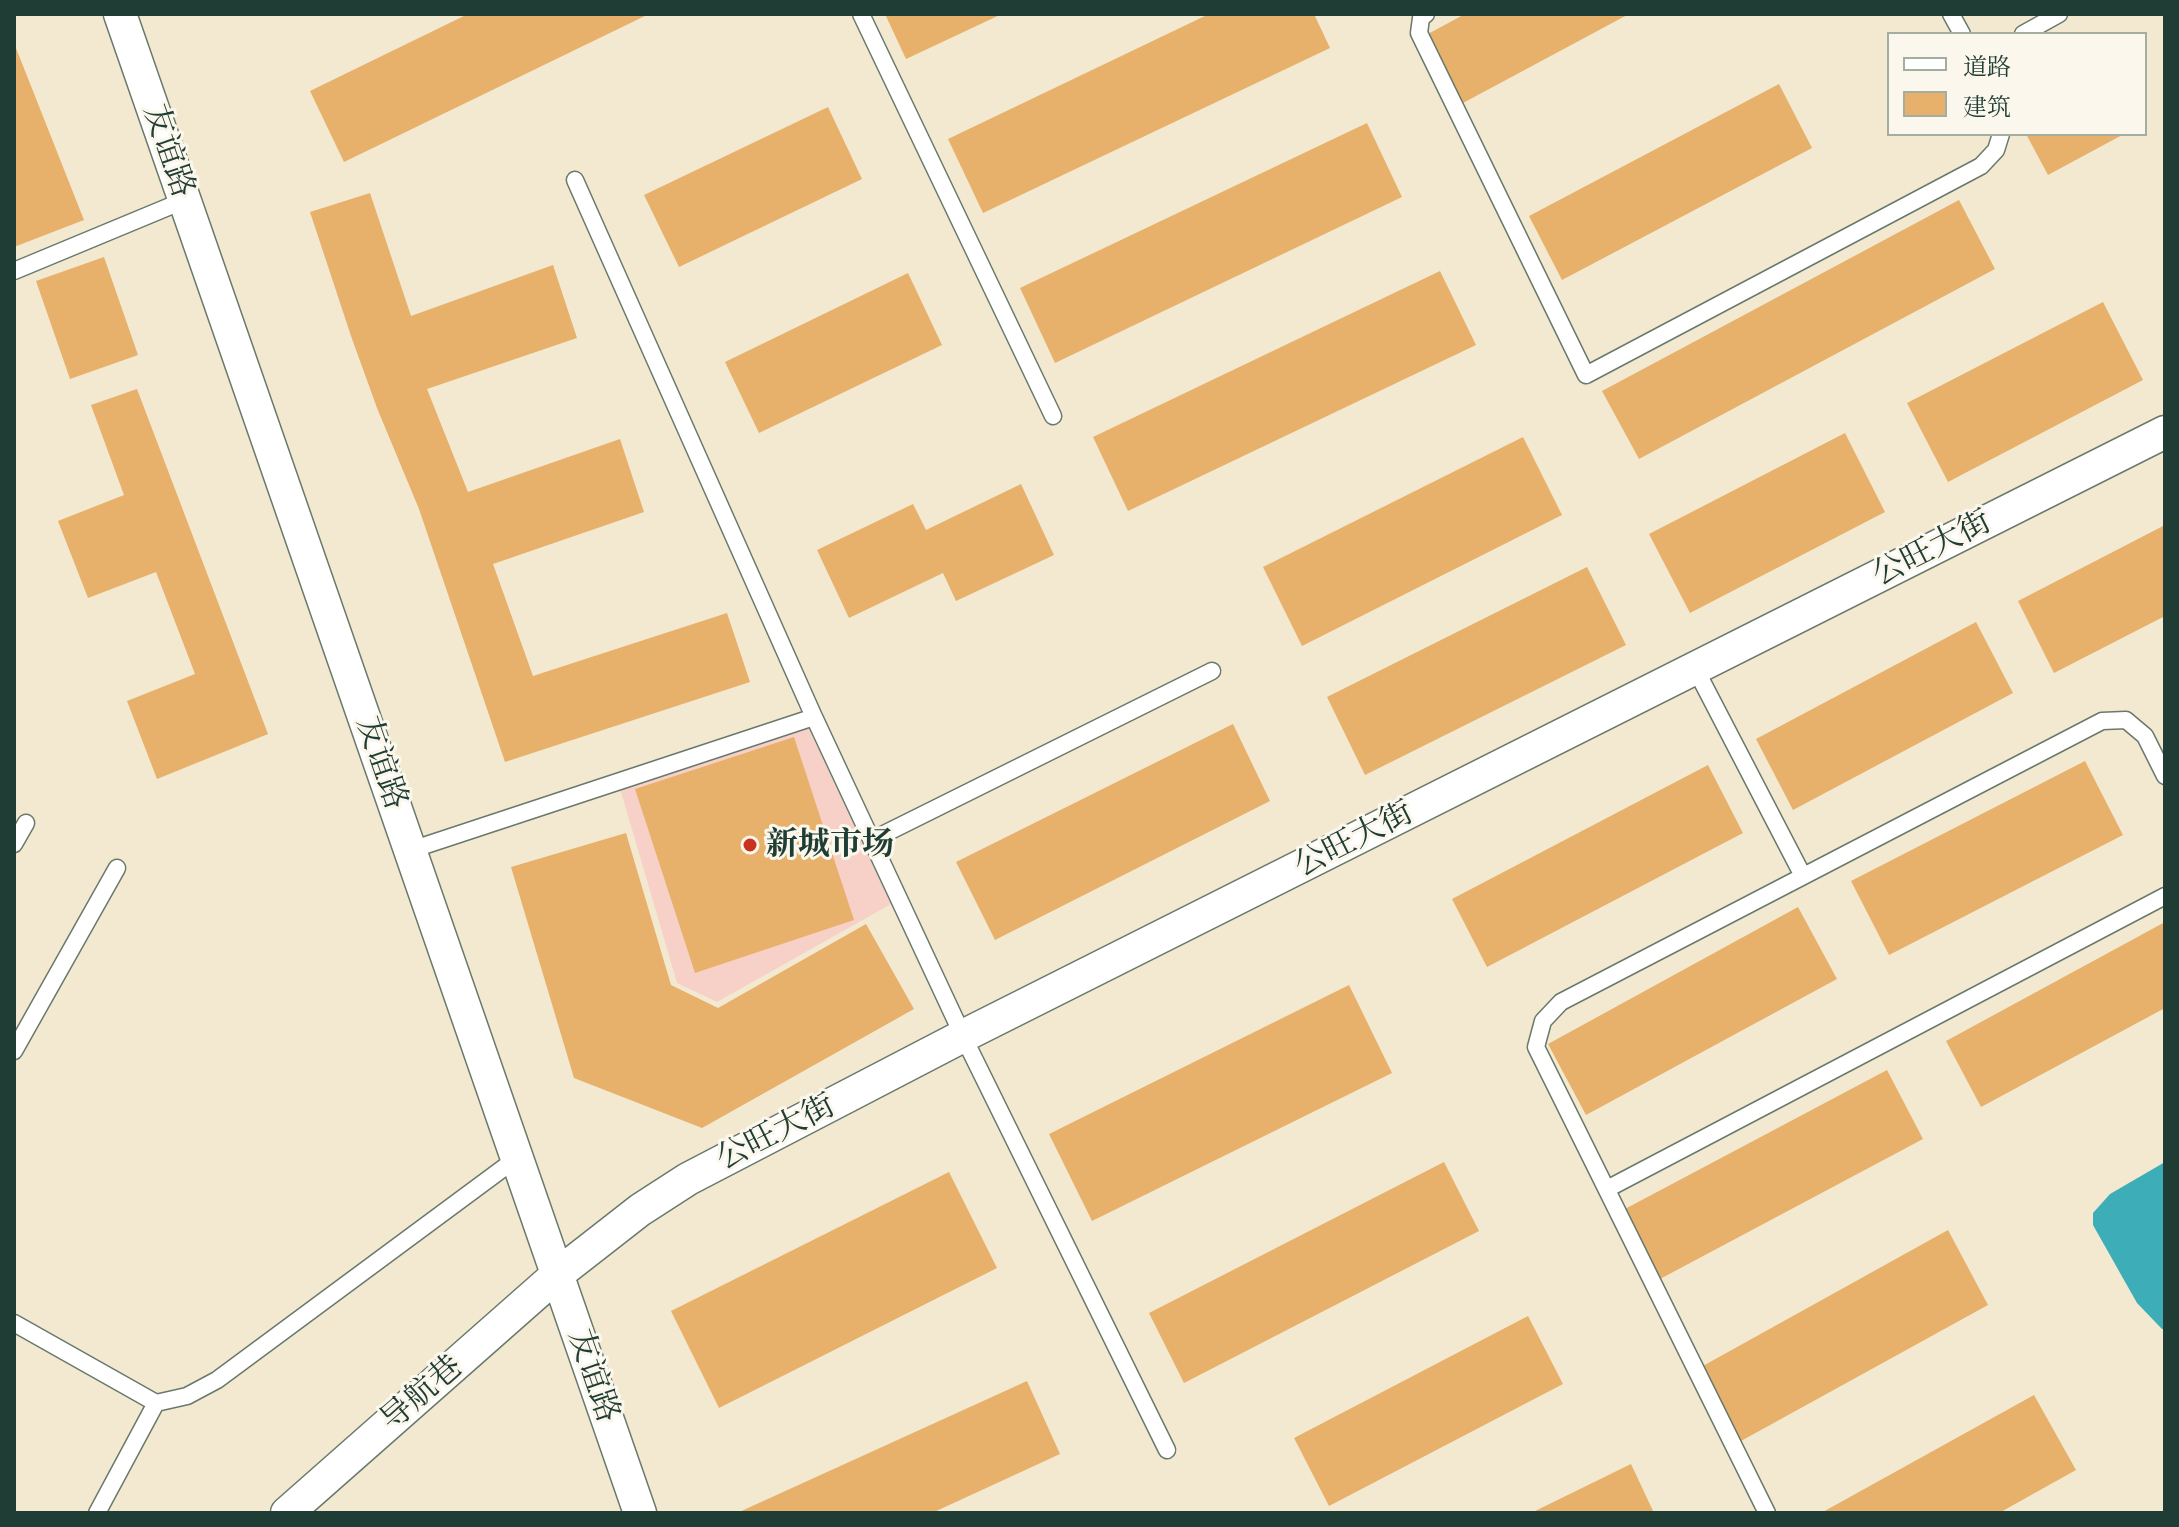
<!DOCTYPE html>
<html>
<head>
<meta charset="utf-8">
<style>
  body { margin:0 }
  #map { position:relative; width:2179px; height:1527px; overflow:hidden; background:#f2e9d0; font-family:"EB Garamond","Noto Serif SC",serif }
  canvas { display:block }
  .frame { position:absolute; inset:0; border:16px solid #1f3d34; pointer-events:none }
  .legend { position:absolute; left:1887px; top:32px; width:260px; height:104px; box-sizing:border-box; background:#fbf7ec; border:2px solid #a3ada2; margin:0; padding:10px 14px; list-style:none; font-size:24px; color:#1f3d34 }
  .legend li { display:flex; align-items:center; gap:16px; height:40px }
  .legend b { width:40px; border:2px solid #a3ada2 }
</style>
</head>
<body>
<div id="map">
<canvas width="2179" height="1527"></canvas>
<div class="frame"></div>
<ul class="legend">
<li><b style="height:10px;background:#fff"></b>道路</li>
<li><b style="height:22px;background:#e7b16b"></b>建筑</li>
</ul>
</div>
<script>
const context = document.querySelector('canvas').getContext('2d');
context.lineJoin = 'round';
function paint(path, color) {
  context.fillStyle = color;
  context.fill(path, 'evenodd');
}
function poly(rows) {
  const path = new Path2D();
  for (const r of rows) {
    path.moveTo(r[0], r[1]);
    for (let i = 2; i < r.length; i += 2) path.lineTo(r[i], r[i + 1]);
  }
  return path;
}
function trace(path, color, width, dash) {
  context.strokeStyle = color;
  context.lineWidth = width;
  context.lineCap = dash ? 'butt' : 'round';
  context.setLineDash(dash || []);
  context.stroke(path);
}
function label(font, color, halo, rows, align = 'center') {
  context.font = font + ' "EB Garamond","Noto Serif SC",serif';
  context.lineWidth = 6;
  context.setLineDash([]);
  context.textBaseline = 'middle';
  context.strokeStyle = halo;
  context.fillStyle = color;
  for (const [text, x, y, turn = 0] of rows) {
    context.save();
    context.translate(x, y);
    context.rotate((+turn || 0) * Math.PI / 180);
    context.textAlign = isNaN(turn) ? turn : align;
    if (halo) context.strokeText(text, 0, 0);
    context.fillText(text, 0, 0);
    context.restore();
  }
}
paint(poly([
  [807,725,891,904,717,1002,677,983,619,785]
]), '#f7d1c8');
paint(poly([
  [2165,1162,2165,1329,2162,1329,2137,1303,2093,1225,2093,1213,2110,1194]
]), '#3dadb8');
paint(poly([
  [468,14,649,14,344,162,310,91],
  [885,14,1002,14,906,59],
  [1209,14,1314,14,1330,48,983,213,948,139],
  [1465,14,1629,14,1463,103,1426,35],
  [14,43,84,220,14,247],
  [1779,84,1812,148,1562,280,1529,216],
  [828,107,862,179,679,267,644,195],
  [1367,123,1402,197,1055,363,1020,288],
  [2026,134,2124,134,2048,175],
  [370,193,411,316,553,265,577,338,427,389,468,492,620,439,644,512,493,564,533,676,727,613,750,682,505,762,419,509,377,408,351,336,310,212],
  [1959,200,1995,269,1639,459,1602,391],
  [104,257,138,355,70,379,36,281],
  [1440,271,1476,345,1128,511,1093,437],
  [908,273,942,345,759,433,725,362],
  [2103,302,2143,380,1948,482,1907,403],
  [137,389,268,734,157,779,127,701,195,674,156,572,88,598,58,521,124,495,91,405],
  [1845,433,1885,512,1690,613,1649,534],
  [1523,437,1562,515,1302,646,1263,567],
  [1021,484,1054,555,956,601,943,573,849,618,817,550,913,504,926,530],
  [2165,525,2165,616,2054,673,2018,601],
  [1587,567,1626,645,1365,775,1327,697],
  [1976,622,2013,693,1793,810,1756,739],
  [1233,724,1270,801,995,940,956,862],
  [794,737,854,920,695,973,635,789],
  [2085,761,2123,835,1889,955,1851,881],
  [1708,765,1743,833,1487,967,1452,899],
  [626,833,671,985,718,1008,866,924,914,1009,702,1128,574,1078,511,867],
  [1798,907,1837,979,1586,1115,1548,1044],
  [2165,922,2165,1008,1981,1107,1946,1041],
  [1349,985,1392,1073,1092,1221,1049,1134],
  [1887,1070,1923,1139,1660,1279,1623,1210],
  [1444,1162,1479,1231,1184,1383,1149,1313],
  [949,1172,997,1268,719,1408,671,1311],
  [1948,1230,1988,1305,1741,1441,1701,1367],
  [1528,1316,1563,1384,1329,1506,1294,1438],
  [1027,1381,1060,1454,932,1513,737,1513],
  [2034,1395,2076,1470,1999,1513,1821,1513],
  [1631,1464,1654,1513,1531,1513]
]), '#e7b16b');
const lane = poly([
  [861,14,1053,416],
  [1426,14,1421,18,1419,33,1586,375,1981,166,1996,150,2001,134],
  [1951,14,1962,34],
  [2023,34,2059,14],
  [575,180,814,717],
  [14,271,185,200],
  [1695,668,1803,876],
  [872,840,1212,671],
  [14,844,26,823],
  [411,850,814,717,963,1036,1167,1450],
  [14,1051,117,868],
  [1607,1189,2165,896],
  [14,1323,156,1403,97,1513],
  [156,1403,187,1396,217,1380,517,1158],
  [1767,1513,1536,1047,1543,1021,1561,1002,2102,721,2126,720,2145,736,2165,776]
]);
const street = poly([
  [120,14,640,1513],
  [287,1513,558,1274,640,1210,688,1179,963,1036,2165,432]
]);
trace(lane, '#69796b', 19);
trace(street, '#69796b', 35);
trace(lane, '#fff', 16);
trace(street, '#fff', 32);
for (const [x, y, r, color] of [
  [750,845,8,"#c8321e"]
]) {
  const dot = new Path2D();
  dot.arc(x, y, r, 0, 2 * Math.PI);
  context.fillStyle = color;
  context.fill(dot);
  trace(dot, '#fbf7ec', 3);
}
label('32px', '#1f3d34', '#fbf7ec', [
  ["友谊路",168,151,71],
  ["公旺大街",1932,549,-27],
  ["友谊路",381,763,71],
  ["公旺大街",1354,840,-27],
  ["公旺大街",776,1133,-27],
  ["友谊路",593,1376,71],
  ["导航巷",422,1394,-41]
]);
label('bold 32px', '#1f3d34', '#fbf7ec', [
  ["新城市场",766,845]
], 'left');
</script>
</body>
</html>
